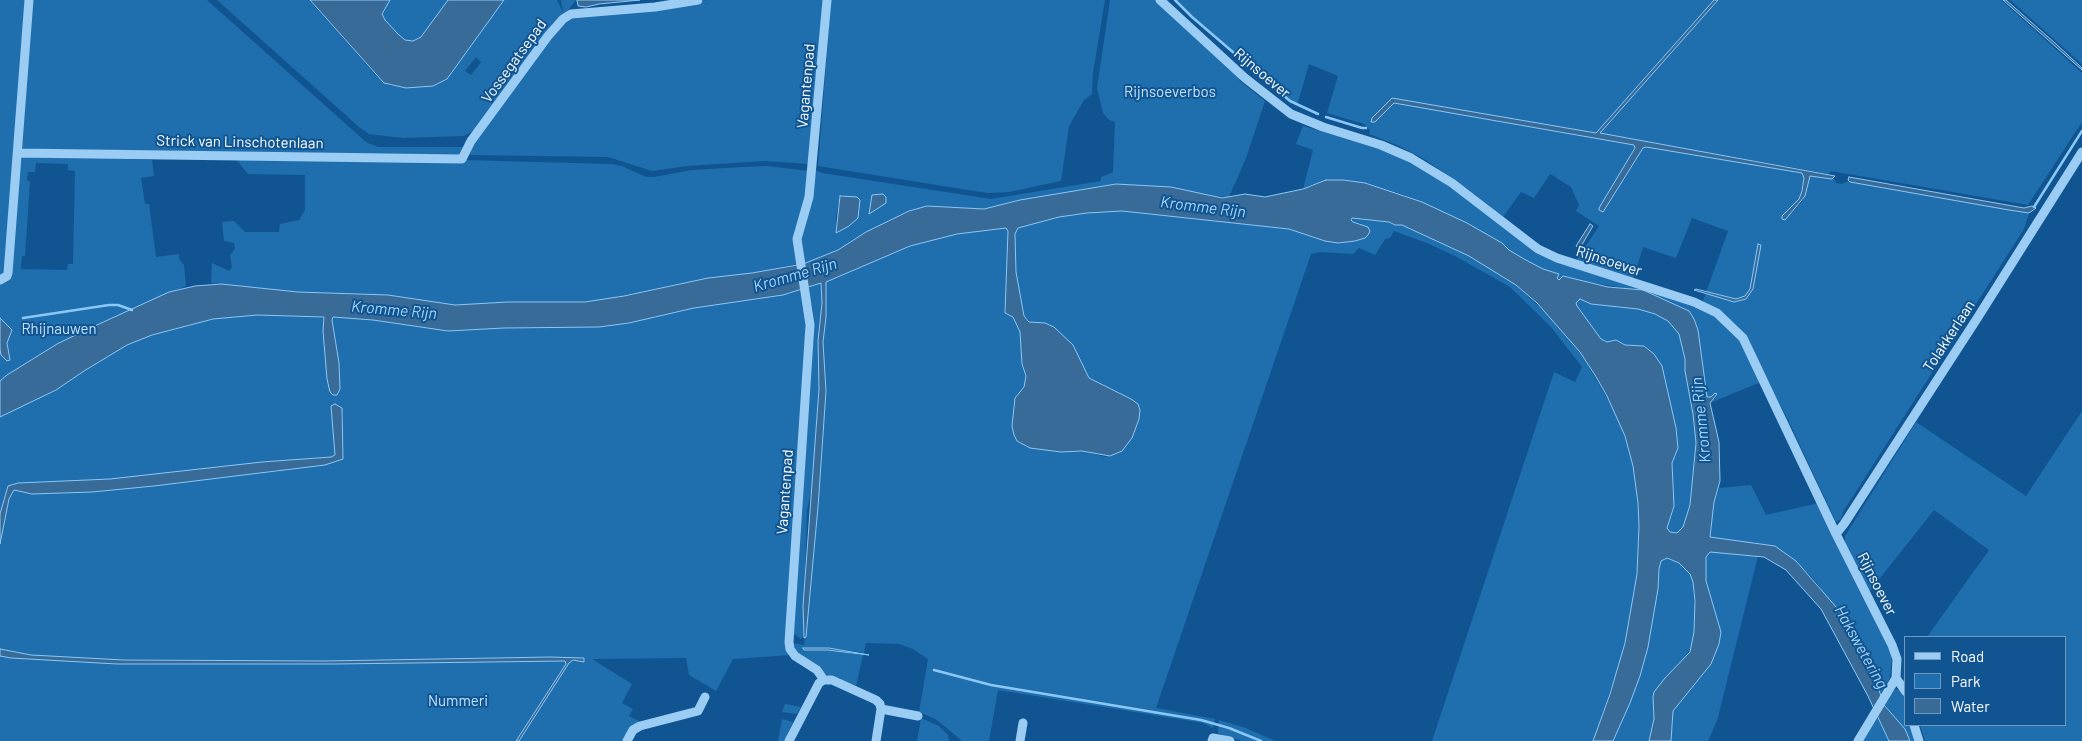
<!DOCTYPE html>
<html>
<head>
<meta charset="utf-8">
<style>
  body { margin:0 }
  #map { position:relative; width:2082px; height:741px; overflow:hidden; background:#105591; font-family:Barlow,sans-serif }
  canvas { display:block }
  .legend { position:absolute; left:1904px; top:636px; width:162px; height:90px; box-sizing:border-box; background:#105591; border:1px solid #7099bd; margin:0; padding:6px 9px; list-style:none; font-size:15px; color:#fff }
  .legend li { display:flex; align-items:center; gap:10px; height:25px }
  .legend b { width:25px; border:1px solid #7099bd }
</style>
</head>
<body>
<div id="map">
<canvas width="2082" height="741"></canvas>
<ul class="legend">
<li><b style="height:6px;background:#9bccf3"></b>Road</li>
<li><b style="height:14px;background:#1f6eae"></b>Park</li>
<li><b style="height:14px;background:#386b97"></b>Water</li>
</ul>
</div>
<script>
const context = document.querySelector('canvas').getContext('2d');
context.lineJoin = 'round';
function paint(path, color) {
  context.fillStyle = color;
  context.fill(path, 'evenodd');
}
function poly(rows) {
  const path = new Path2D();
  for (const r of rows) {
    path.moveTo(r[0], r[1]);
    for (let i = 2; i < r.length; i += 2) path.lineTo(r[i], r[i + 1]);
  }
  return path;
}
function trace(path, color, width, dash) {
  context.strokeStyle = color;
  context.lineWidth = width;
  context.lineCap = dash ? 'butt' : 'round';
  context.setLineDash(dash || []);
  context.stroke(path);
}
function label(font, color, halo, rows, align = 'center') {
  context.font = font + ' Barlow,sans-serif';
  context.lineWidth = 4;
  context.setLineDash([]);
  context.textBaseline = 'middle';
  context.strokeStyle = halo;
  context.fillStyle = color;
  for (const [text, x, y, turn = 0] of rows) {
    context.save();
    context.translate(x, y);
    context.rotate((+turn || 0) * Math.PI / 180);
    context.textAlign = isNaN(turn) ? turn : align;
    if (halo) context.strokeText(text, 0, 0);
    context.fillText(text, 0, 0);
    context.restore();
  }
}
paint(poly([
  [0,0,207,0,366,142,378,147,464,147,459,155,30,149,76,157,152,160,154,176,141,178,145,204,149,204,156,257,179,254,179,259,184,265,186,286,169,293,177,328,213,319,257,315,324,317,325,362,337,394,340,389,339,363,332,320,333,316,373,320,448,331,504,328,599,327,629,323,694,308,783,295,801,289,806,313,791,655,733,659,716,691,689,675,686,658,592,659,632,684,622,703,633,709,629,716,639,721,625,741,519,741,569,663,573,660,583,662,571,657,550,657,368,660,563,659,567,661,567,665,517,741,0,741,0,656,117,664,306,661,73,659,31,655,0,649,0,544,9,499,14,490,33,494,92,492,154,486,288,470,343,459,343,414,332,406,335,455,331,457,262,462,110,479,19,483,8,486,0,514],
  [36,163,68,164,68,170,75,171,73,264,68,264,67,270,21,269,22,256,25,256,30,182,27,180,28,172,35,172],
  [217,0,309,0,373,72,384,83,391,86,433,86,447,79,504,0,557,0,563,12,561,0,576,0,478,128,464,136,403,138,369,134,359,127],
  [476,57,481,62,471,75,465,71],
  [390,0,448,0,421,37,413,41,405,40,398,34,385,20,382,14],
  [707,0,823,0,808,164,765,161,687,166,652,171,608,157,470,155,471,148,553,32,570,18,683,5],
  [831,0,1105,0,1093,73,1092,94,1084,100,1069,126,1061,181,1009,192,987,193,818,166],
  [1110,0,1157,0,1241,77,1239,80,1265,101,1246,158,1229,197,1206,196,1187,191,1101,186,984,209,927,206,909,211,866,232,838,250,803,264,799,240,814,170,822,173,991,199,1101,181,1101,177,1113,172,1115,122,1109,120,1103,113,1097,88],
  [840,196,859,198,836,233,836,217],
  [1174,0,1714,0,1596,133,1392,98,1371,121,1394,103,1634,145,1635,147,1603,212,1643,148,1646,147,1802,173,1804,178,1802,191,1799,199,1782,216,1784,220,1801,203,1805,196,1809,177,1812,175,1834,179,1836,183,1842,184,1848,181,2029,213,2024,229,1843,512,1841,519,1836,522,1790,424,1746,337,1724,314,1703,301,1728,231,1692,218,1676,258,1643,247,1633,279,1576,261,1599,226,1576,211,1579,205,1571,187,1550,174,1534,198,1521,192,1503,217,1469,190,1424,159,1397,145,1369,134,1370,130,1364,124,1327,113,1338,76,1309,64,1297,106,1192,18],
  [1718,0,2001,0,2082,73,2082,122,2028,205,1831,171,1828,174,1807,170,1600,133],
  [2010,0,2082,0,2082,64],
  [1303,126,1381,148,1401,156,1447,183,1523,242,1682,300,1716,316,1739,338,1761,382,1710,403,1717,396,1715,393,1711,397,1707,397,1698,330,1686,309,1643,291,1588,282,1560,281,1557,278,1559,274,1543,269,1524,259,1509,250,1502,243,1471,225,1404,195,1365,183,1343,180,1310,185,1303,189,1313,150,1296,144],
  [234,157,463,160,611,164,622,166,646,177,654,177,692,170,743,167,767,166,809,171,797,264,752,273,708,278,602,300,585,302,455,305,388,295,298,292,211,283,212,263,229,271,232,267,230,255,235,249,234,243,224,241,222,222,234,221,245,232,279,232,280,224,299,220,305,210,305,175,248,174],
  [1122,211,1289,229,1325,241,1338,243,1365,238,1367,235,1369,233,1360,223,1353,222,1351,220,1352,218,1389,222,1395,225,1402,225,1469,256,1493,269,1516,285,1556,323,1580,352,1613,408,1625,436,1633,466,1638,503,1639,526,1637,574,1631,619,1618,668,1593,741,1432,741,1554,372,1575,382,1582,367,1551,327,1510,287,1455,256,1427,243,1394,231,1390,238,1385,239,1375,255,1359,248,1353,254,1320,252,1311,254,1156,708,1215,719,1213,728,1203,723,998,690,989,741,962,741,937,720,919,712,928,659,913,649,899,644,866,643,864,653,829,648,803,648,804,650,827,650,863,655,856,686,825,674,794,651,792,643,804,645,818,507,826,391,823,342,826,317,826,282,910,246,957,234,1006,228,1008,230,1005,313,1013,317,1020,332,1023,369,1026,376,1024,387,1015,398,1012,426,1030,448,1061,452,1082,451,1106,457,1132,437,1139,419,1140,410,1131,399,1089,378,1083,368,1024,316,1016,272,1015,234,1018,228,1025,226,1059,217,1087,213],
  [821,283,822,303,818,341,819,389,814,479,807,510,803,636,801,639,794,634,814,329,813,311,808,286],
  [1580,299,1591,304,1638,309,1655,314,1668,321,1679,334,1685,359,1685,371,1693,414,1696,443,1690,505,1683,527,1677,533,1670,532,1667,528,1674,506,1672,463,1678,448,1676,428,1662,366,1654,354,1645,346,1625,345,1617,340,1607,342,1601,339,1577,306,1576,303],
  [2082,411,2082,741,1925,741,1920,725,2066,725,2066,637,1927,637,1989,550,1934,510,1869,592,1845,545,1845,536,1916,422,2026,496],
  [1751,485,1766,515,1819,503,1888,644,1892,658,1890,678,1880,695,1818,584,1796,561,1775,546,1710,537,1714,502,1719,488],
  [1710,552,1758,556,1717,721,1708,741,1671,741,1673,711,1711,664,1719,644,1721,632,1706,581,1706,557],
  [1667,558,1679,563,1690,574,1693,582,1695,620,1693,643,1685,658,1656,689,1653,697,1654,719,1649,741,1613,741,1630,703,1658,589,1658,569,1661,561],
  [1900,689,1906,701,1906,725,1912,725,1917,741,1910,741,1905,729,1884,705,1892,690],
  [785,704,801,707,797,714,782,712],
  [1877,716,1889,741,1859,741],
  [921,718,939,726,948,735,949,741,917,741],
  [782,719,793,722,785,741,778,741],
  [1219,720,1246,728,1275,741,1242,741,1218,733]
]), '#1f6eae');
const water = poly([
  [310,0,390,0,382,14,385,20,398,34,405,40,413,41,421,37,448,0,504,0,447,79,433,86,406,88,384,83,310,0],
  [577,0,640,0,599,4,586,7,578,6,577,0],
  [1714,0,1718,0,1600,133,1835,176,1832,179,1810,176,1805,196,1785,220,1782,219,1782,216,1799,199,1802,191,1804,178,1802,173,1646,147,1643,148,1603,212,1599,210,1599,208,1635,148,1634,145,1394,103,1375,122,1371,122,1372,118,1392,98,1596,133,1714,0],
  [2003,0,2006,0,2055,43,2082,68,2082,70,2003,0],
  [1849,177,2024,208,2032,206,2036,208,2029,213,2009,210,1850,182,1848,180,1849,177],
  [1326,180,1343,180,1365,183,1422,202,1467,223,1502,243,1509,250,1524,259,1543,269,1559,274,1557,278,1559,280,1563,276,1608,287,1643,290,1689,311,1694,319,1698,330,1707,397,1711,397,1715,393,1717,394,1710,403,1719,442,1720,481,1714,502,1710,537,1775,546,1796,561,1837,608,1879,690,1884,705,1905,729,1910,741,1889,741,1868,696,1821,609,1786,570,1764,557,1710,552,1706,557,1706,581,1721,632,1719,644,1711,664,1673,711,1671,741,1649,741,1654,719,1653,697,1654,692,1665,678,1690,652,1694,632,1695,601,1693,582,1690,574,1679,563,1667,558,1661,561,1659,569,1658,589,1648,647,1640,676,1630,703,1613,741,1593,741,1610,694,1625,643,1637,574,1639,526,1638,503,1633,466,1625,436,1607,396,1595,375,1580,352,1537,303,1516,285,1469,256,1402,225,1395,225,1389,222,1352,218,1351,220,1353,222,1368,227,1370,231,1368,235,1365,238,1355,241,1338,243,1325,241,1289,229,1122,211,1087,213,1059,217,1018,228,1015,234,1016,272,1024,316,1029,322,1045,323,1054,327,1073,345,1089,378,1131,399,1138,404,1140,410,1139,419,1132,438,1122,451,1110,456,1082,451,1061,452,1030,448,1017,441,1014,435,1012,426,1015,398,1024,387,1026,376,1022,364,1020,332,1013,317,1005,313,1008,231,1006,228,957,234,910,246,826,282,826,317,823,342,826,391,818,507,806,637,804,638,803,606,819,389,818,341,822,303,821,283,783,295,694,308,629,323,599,327,504,328,448,331,373,320,333,317,332,320,339,363,340,389,337,395,333,395,330,392,327,379,323,331,324,317,257,315,213,319,152,335,127,345,84,371,56,390,0,417,0,381,7,375,57,344,86,330,169,292,195,286,221,284,298,292,388,295,455,305,508,302,585,302,624,296,708,278,752,273,803,264,838,250,866,232,909,211,927,206,984,209,1020,200,1116,184,1171,187,1222,198,1245,194,1265,197,1303,189,1326,180],
  [1580,299,1591,304,1638,309,1655,314,1668,321,1679,334,1685,359,1685,371,1693,414,1696,443,1690,505,1683,527,1677,533,1670,532,1667,528,1674,506,1672,463,1678,448,1676,428,1662,366,1654,354,1644,346,1625,345,1616,340,1607,342,1601,339,1577,306,1576,303,1580,299],
  [883,194,886,197,886,203,869,214,872,195,883,194],
  [840,196,857,197,860,200,858,218,849,226,836,233,840,196],
  [1590,224,1593,226,1580,248,1576,246,1590,224],
  [1758,244,1761,245,1753,289,1746,299,1734,302,1694,290,1696,289,1736,299,1745,296,1750,289,1758,244],
  [0,318,12,330,7,343,10,360,7,361,1,355,0,349,0,318],
  [335,404,342,408,343,459,325,465,154,486,92,492,32,494,14,490,9,499,0,544,0,514,8,486,18,483,110,479,262,462,331,457,335,455,331,406,335,404],
  [803,648,829,648,869,655,827,650,804,650,803,648],
  [0,649,31,655,124,660,325,661,550,657,584,658,584,662,573,660,569,663,519,741,516,741,566,664,565,661,335,664,117,664,11,658,0,656,0,649]
]);
paint(water, '#386b97');
trace(water, '#8cc8f7', 1);
trace(poly([
  [1175,0,1192,17,1290,101,1318,114],
  [1326,117,1362,128,1366,128],
  [2034,207,2082,131],
  [23,318,109,305,118,305,132,310],
  [934,670,991,685,1201,720,1229,728,1261,741]
]), '#8cc8f7', 2.5);
trace(poly([
  [1160,0,1245,78,1291,114,1323,127,1381,145,1411,158,1452,183,1538,249,1557,258,1694,302,1717,313,1743,338,1836,534,1892,645,1897,659,1896,678,1858,741],
  [18,153,462,159,471,141,548,36,563,19,571,14,655,7,698,0],
  [0,280,7,276,8,273,29,0],
  [1836,534,1844,524,1978,317,2082,152],
  [1896,678,1906,692],
  [824,680,817,670,795,656,790,649,789,642,810,325,797,239,809,197,827,0],
  [881,709,918,716],
  [1914,725,1919,741],
  [627,741,633,730,640,726,698,711,705,697],
  [789,741,819,683,824,680,832,680,876,700,880,704,881,709,876,741],
  [1020,741,1023,723],
  [1212,741,1213,738,1230,741]
]), '#9bccf3', 9);
label('15px', '#fff', '#105591', [
  ["Vossegatsepad",514,61,-54],
  ["Rijnsoever",1262,73,40],
  ["Vagantenpad",806,86,-85],
  ["Strick van Linschotenlaan",240,142,1],
  ["Rijnsoever",1609,261,18],
  ["Tolakkerlaan",1949,336,-57],
  ["Vagantenpad",785,492,-86],
  ["Rijnsoever",1877,584,63]
]);
label('15px', '#c3e3fd', '#105591', [
  ["Rijnsoeverbos",1170,92],
  ["Rhijnauwen",59,329],
  ["Nummeri",458,701]
]);
label('italic 16px', '#a7d5fa', '#105591', [
  ["Kromme Rijn",1203,207,7],
  ["Kromme Rijn",795,275,-16],
  ["Kromme Rijn",394,310,5],
  ["Kromme Rijn",1701,420,-96],
  ["Hakswetering",1861,647,61]
]);
</script>
</body>
</html>
